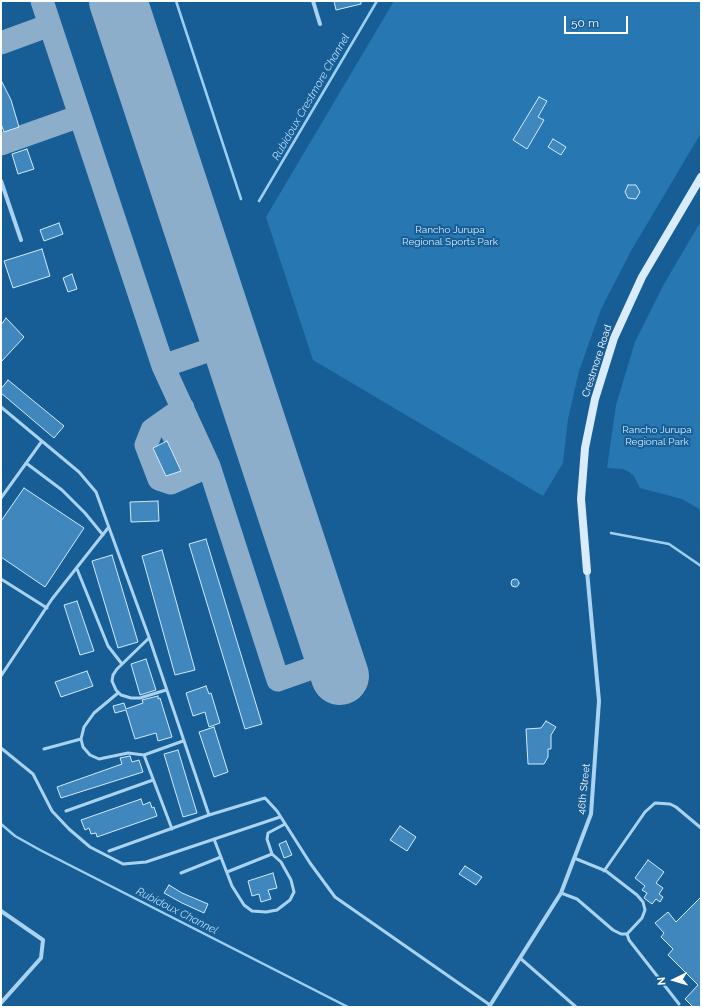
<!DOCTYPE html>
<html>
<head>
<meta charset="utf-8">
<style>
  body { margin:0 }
  #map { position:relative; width:702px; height:1008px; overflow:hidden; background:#185e96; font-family:Raleway,sans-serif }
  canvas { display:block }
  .frame { position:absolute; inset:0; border:2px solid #fff; pointer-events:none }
  .north { position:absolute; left:654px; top:960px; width:40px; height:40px; -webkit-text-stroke:3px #185e96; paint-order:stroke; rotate:265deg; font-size:11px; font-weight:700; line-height:16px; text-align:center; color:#fff }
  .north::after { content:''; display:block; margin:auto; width:14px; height:18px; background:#fff; clip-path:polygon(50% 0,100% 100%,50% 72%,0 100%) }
  .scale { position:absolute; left:564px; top:16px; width:64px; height:18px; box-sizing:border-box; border:2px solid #fff; border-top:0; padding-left:5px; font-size:12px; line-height:14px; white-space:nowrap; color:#fff; -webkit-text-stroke:3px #185e96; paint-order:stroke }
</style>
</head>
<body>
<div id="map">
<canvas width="702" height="1008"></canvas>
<div class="frame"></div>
<div class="north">N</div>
<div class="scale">50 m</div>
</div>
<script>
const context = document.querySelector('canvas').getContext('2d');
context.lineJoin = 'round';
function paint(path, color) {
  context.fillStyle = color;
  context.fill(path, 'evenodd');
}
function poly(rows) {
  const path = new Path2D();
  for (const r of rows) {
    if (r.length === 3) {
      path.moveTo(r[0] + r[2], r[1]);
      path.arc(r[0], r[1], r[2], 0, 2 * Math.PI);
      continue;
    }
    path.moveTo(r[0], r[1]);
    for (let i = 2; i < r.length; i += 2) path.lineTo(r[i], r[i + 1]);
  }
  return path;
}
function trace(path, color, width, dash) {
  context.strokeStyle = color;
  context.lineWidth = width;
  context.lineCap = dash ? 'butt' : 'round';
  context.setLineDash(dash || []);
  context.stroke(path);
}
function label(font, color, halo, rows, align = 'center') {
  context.font = font + ' Raleway,sans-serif';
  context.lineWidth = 4;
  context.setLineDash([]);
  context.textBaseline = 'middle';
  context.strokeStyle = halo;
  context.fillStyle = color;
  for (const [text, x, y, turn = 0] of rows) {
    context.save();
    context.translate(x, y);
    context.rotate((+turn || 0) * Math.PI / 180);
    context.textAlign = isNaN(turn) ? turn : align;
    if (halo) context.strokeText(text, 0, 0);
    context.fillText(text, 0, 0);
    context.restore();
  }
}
paint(poly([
  [394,1,701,1,701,133,631,251,601,309,579,371,568,419,563,463,543,496,313,360,266,217],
  [701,221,701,510,682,499,640,488,634,476,629,472,623,469,607,468,616,405,635,342,664,284]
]), '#2777b3');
trace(poly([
  [176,1,241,199],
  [259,201,377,1],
  [611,533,669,544,701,566],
  [1,824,15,836,40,850,348,1007]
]), '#9dcff3', 2.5);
trace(poly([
  [42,1,163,366,209,466,278,680,335,660],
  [1,43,50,25],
  [1,144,80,116],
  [163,366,230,343],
  [183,408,152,430,146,445,159,479,171,483,209,466],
  [166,420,192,473]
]), '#8caeca', 23);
trace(poly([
  [118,1,340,676]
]), '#8caeca', 58);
const building = poly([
  [334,1,361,1,361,4,336,10,334,1],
  [1,80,11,100,19,127,4,132,1,124,1,80],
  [539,97,547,101,538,117,544,120,527,149,513,140,539,97],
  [553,139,566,147,561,155,548,147,553,139],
  [27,149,34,169,18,174,12,154,27,149],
  [628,185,636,185,640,192,636,199,628,198,625,192,628,185],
  [59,223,63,234,44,241,40,230,59,223],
  [42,249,50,276,13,288,4,261,42,249],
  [72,274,77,289,68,292,63,278,72,274],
  [6,318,24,337,1,362,1,325,6,318],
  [8,380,64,426,54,438,1,393,1,389,8,380],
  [167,441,181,471,166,476,153,448,167,441],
  [24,488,84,528,45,587,1,557,1,521,24,488],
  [158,501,159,521,131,522,130,502,158,501],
  [206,539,262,724,245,729,189,544,206,539],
  [162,550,195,670,175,675,142,556,162,550],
  [112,555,138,642,118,648,92,561,112,555],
  [515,583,4],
  [77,601,94,651,80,655,64,605,77,601],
  [146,659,156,690,140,695,131,664,146,659],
  [87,671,93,686,61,697,55,682,87,671],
  [206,686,209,694,211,693,220,723,209,727,205,712,193,716,186,693,206,686],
  [158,696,158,699,160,698,172,737,158,741,156,733,135,739,126,710,115,713,113,706,124,703,126,709,143,703,142,700,158,696],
  [546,721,556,727,551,735,551,749,548,749,548,757,544,764,528,764,526,729,541,728,546,721],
  [214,727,228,772,214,777,199,732,214,727],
  [178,750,197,813,183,817,164,754,178,750],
  [130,756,132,762,139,760,143,772,61,798,57,787,122,764,120,758,130,756],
  [141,799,143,805,150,802,152,808,154,807,157,816,97,837,96,833,91,834,89,828,85,830,81,820,141,799],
  [400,826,416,837,407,851,390,840,400,826],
  [286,841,292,855,284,858,279,844,286,841],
  [648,860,664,872,656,883,663,888,659,894,663,897,660,902,656,899,652,904,644,898,647,893,642,890,645,886,635,878,648,860],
  [465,866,482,877,476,885,459,874,465,866],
  [273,873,277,888,268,890,271,899,261,902,259,894,252,896,248,881,273,873],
  [169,885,182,893,208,904,204,913,182,903,164,893,169,885],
  [701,897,701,1007,693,1007,685,999,698,985,668,955,673,949,661,937,664,933,655,923,668,912,676,922,701,897]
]);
paint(building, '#4087be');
trace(building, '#d1eafc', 1);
trace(poly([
  [1,407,79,472,96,492,150,640,209,815,265,798,277,811,310,863,335,897,490,1005],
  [26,463,62,490,85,513,103,535],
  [1,498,42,441],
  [77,569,108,646,122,664],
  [1,579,47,608],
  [149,638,117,669,113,675,112,681,116,690,121,695,131,698,140,698,166,690],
  [1,676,52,599,108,528],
  [118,693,94,713,84,727,81,739,83,747,90,755,99,759,128,753,144,755],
  [1,748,33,774,52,811,69,829,90,847,123,864,146,862,280,817],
  [44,749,81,739],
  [66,811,153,780],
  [172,829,144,755,183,741],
  [214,839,232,886,244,905,252,911,266,912,277,910,290,900,294,892,291,880,281,862,272,854,267,839,268,833,285,824],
  [109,851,209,815],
  [604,871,645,812,655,803,670,804,676,807,701,828],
  [227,872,272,854],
  [181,873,221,857],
  [561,893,577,899,613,930,621,934,627,934,642,918,645,910,643,902,637,895,606,871,574,858],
  [627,934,629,940,679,1004],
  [520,958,576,1007]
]), '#aad2f1', 3);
trace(poly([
  [313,1,320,24],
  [1,181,21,240],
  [1,911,43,940,41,958,1,1003],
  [489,1007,561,893,591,814,599,701,587,571]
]), '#aad2f1', 4);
trace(poly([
  [587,571,581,499,585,448,595,399,614,338,642,277,701,177]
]), '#d8ecfc', 8);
label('10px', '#d1eafc', '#185e96', [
  ["Rancho Jurupa",450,230],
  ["Regional Sports Park",450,242],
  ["Rancho Jurupa",657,430],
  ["Regional Park",657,442]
]);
label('10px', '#fff', '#185e96', [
  ["Crestmore Road",597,361,-72],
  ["46th Street",584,789,-84]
]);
label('italic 11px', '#b7dcf8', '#185e96', [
  ["Rubidoux Crestmore Channel",311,97,-60],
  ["Rubidoux Channel",177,911,27]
]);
</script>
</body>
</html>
